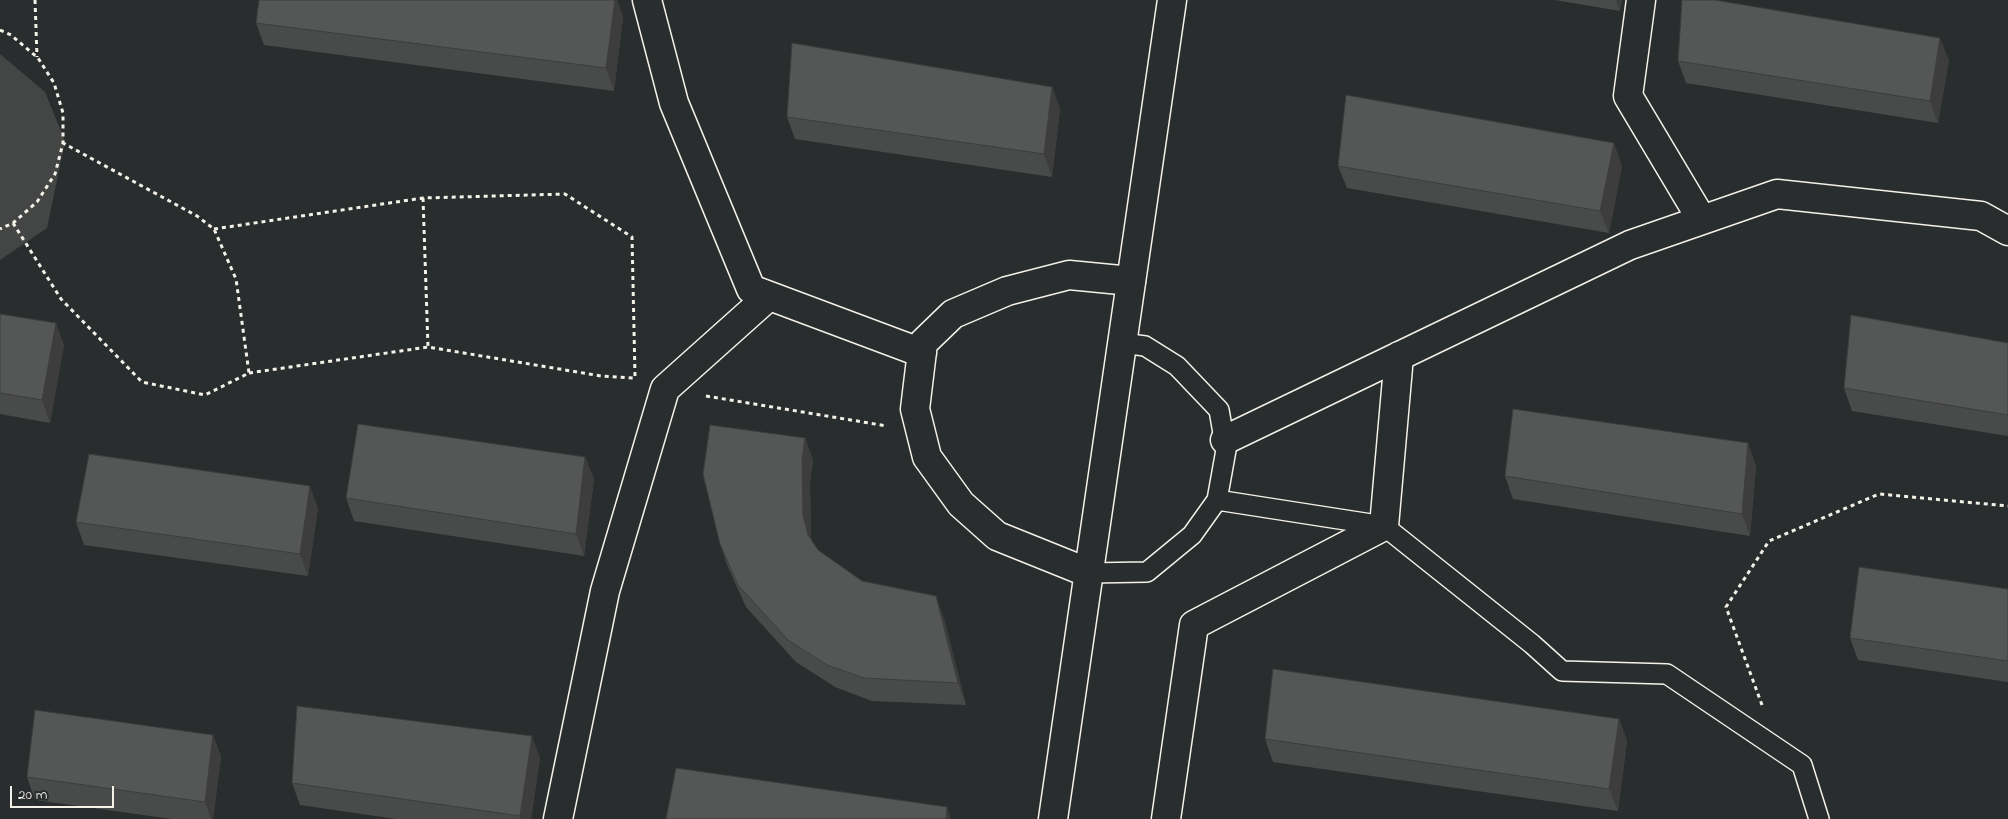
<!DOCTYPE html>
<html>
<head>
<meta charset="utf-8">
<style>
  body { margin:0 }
  #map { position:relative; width:2008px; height:819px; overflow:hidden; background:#2a2d2e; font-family:"Indie Flower",sans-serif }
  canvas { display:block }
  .scale { position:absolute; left:10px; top:786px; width:104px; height:22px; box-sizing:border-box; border:2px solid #f4f1e8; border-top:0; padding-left:6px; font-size:15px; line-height:18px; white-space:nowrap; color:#f4f1e8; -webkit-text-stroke:4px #2a2d2e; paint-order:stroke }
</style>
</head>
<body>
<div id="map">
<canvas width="2008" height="819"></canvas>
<div class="scale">20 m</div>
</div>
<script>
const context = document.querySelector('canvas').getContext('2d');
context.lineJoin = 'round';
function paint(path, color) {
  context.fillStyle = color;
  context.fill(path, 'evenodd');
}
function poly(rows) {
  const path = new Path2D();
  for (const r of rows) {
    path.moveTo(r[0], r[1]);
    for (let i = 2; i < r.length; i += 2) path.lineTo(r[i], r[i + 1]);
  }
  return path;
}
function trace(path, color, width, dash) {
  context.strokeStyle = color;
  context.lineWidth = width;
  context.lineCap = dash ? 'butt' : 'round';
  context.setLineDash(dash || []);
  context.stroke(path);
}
paint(poly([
  [0,54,45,92,65,141,47,228,0,260]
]), '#444645');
const service = poly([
  [1217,500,1384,526,1532,644,1562,671,1667,674,1802,765,1819,819],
  [1089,573,1147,572,1192,535,1217,500,1226,450,1219,410,1177,366,1145,346,1122,343]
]);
const minor = poly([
  [647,0,674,103,751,289,922,353],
  [1641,0,1628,96,1702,220],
  [1225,440,1630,245,1777,194,1981,216,2008,231],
  [1089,573,997,536,961,504,927,457,915,409,923,343,953,314,1007,291,1069,275,1131,281],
  [558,819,605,591,665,389,769,296],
  [1166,819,1194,625,1384,526,1399,356]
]);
const tertiary = poly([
  [1053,819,1172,0]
]);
trace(service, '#f4f1e8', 22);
trace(minor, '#f4f1e8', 31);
trace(tertiary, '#f4f1e8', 31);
trace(poly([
  [35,0,37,57],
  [0,30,11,35,38,58,54,83,63,113,63,143,55,174,37,202,13,223,0,229],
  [423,198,428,347],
  [13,223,61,299,142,382,205,395,249,373,236,279,214,229,197,216,63,143],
  [214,229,423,198,565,194,632,237,635,376],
  [249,373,428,347,601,376,634,378],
  [706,396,887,426],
  [1762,705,1726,607,1769,541,1879,494,2008,506]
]), '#f4f1e8', 3, [4, 4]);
trace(service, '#2a2d2e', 19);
trace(minor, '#2a2d2e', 28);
trace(tertiary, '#2a2d2e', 28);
paint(poly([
  [259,0,617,0,623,17,614,91,264,45,256,23],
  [1555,0,1622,0,1620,11],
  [1949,60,1938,123,1686,83,1678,61],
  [1052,87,1060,109,1052,177,795,139,787,117],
  [1338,166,1622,166,1609,233,1347,188],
  [0,314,64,345,50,423,0,414],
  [2008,343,2008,436,1852,411,1844,388],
  [805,438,813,460,810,482,811,537,812,541,818,550,862,581,944,618,966,705,872,701,835,687,796,662,746,607,728,567,720,544],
  [1748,443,1756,466,1750,536,1513,499,1505,476],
  [585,457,594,479,584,556,354,521,346,498],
  [318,508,308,576,84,545,76,522],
  [2008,589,2008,682,1858,660,1850,638],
  [1619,719,1627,741,1618,811,1273,762,1265,739],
  [213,735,221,757,213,819,172,819,35,800,27,777],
  [540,758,531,819,396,819,300,805,292,783]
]), '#494b4a');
paint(poly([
  [615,0,617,0,623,17,614,91,606,68],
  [1616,0,1622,0,1620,11],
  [1940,38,1949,60,1938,123,1930,101],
  [1052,87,1060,109,1052,177,1044,154],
  [1614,143,1622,166,1609,233,1600,211],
  [56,323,64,345,50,423,42,400],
  [805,438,813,460,810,482,811,537,816,558,808,535,803,515,802,460],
  [1748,443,1756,466,1750,536,1742,514],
  [585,457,594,479,584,556,576,534],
  [310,486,318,508,308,576,300,554],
  [936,596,944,618,966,705,958,683],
  [1619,719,1627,741,1618,811,1609,789],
  [213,735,221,757,213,819,211,819,205,802],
  [532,736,540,758,531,819,521,819,520,816],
  [947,807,951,819,946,819]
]), '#3c3d3c');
const building = poly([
  [259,0,615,0,606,68,256,23,259,0],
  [1682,0,1715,0,1940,38,1930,101,1678,61,1682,0],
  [792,43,1052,87,1044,154,787,117,792,43],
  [1346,95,1614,143,1600,211,1338,166,1346,95],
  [0,314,56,323,42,400,0,393,0,314],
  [1851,315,2008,343,2008,415,1844,388,1851,315],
  [1513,409,1748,443,1742,514,1505,476,1513,409],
  [358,424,585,457,576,534,346,498,358,424],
  [710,425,805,438,802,460,803,515,808,535,818,550,862,581,936,596,958,683,864,678,827,665,788,640,738,585,720,544,703,474,710,425],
  [89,454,310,486,300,554,76,522,89,454],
  [1859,567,2008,589,2008,661,1850,638,1859,567],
  [1273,669,1619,719,1609,789,1265,739,1273,669],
  [297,706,532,736,520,816,292,783,297,706],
  [35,710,213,735,205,802,27,777,35,710],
  [676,768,947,807,946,819,666,819,676,768]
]);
paint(building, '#555756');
trace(building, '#3c3d3c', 1);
</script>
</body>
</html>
